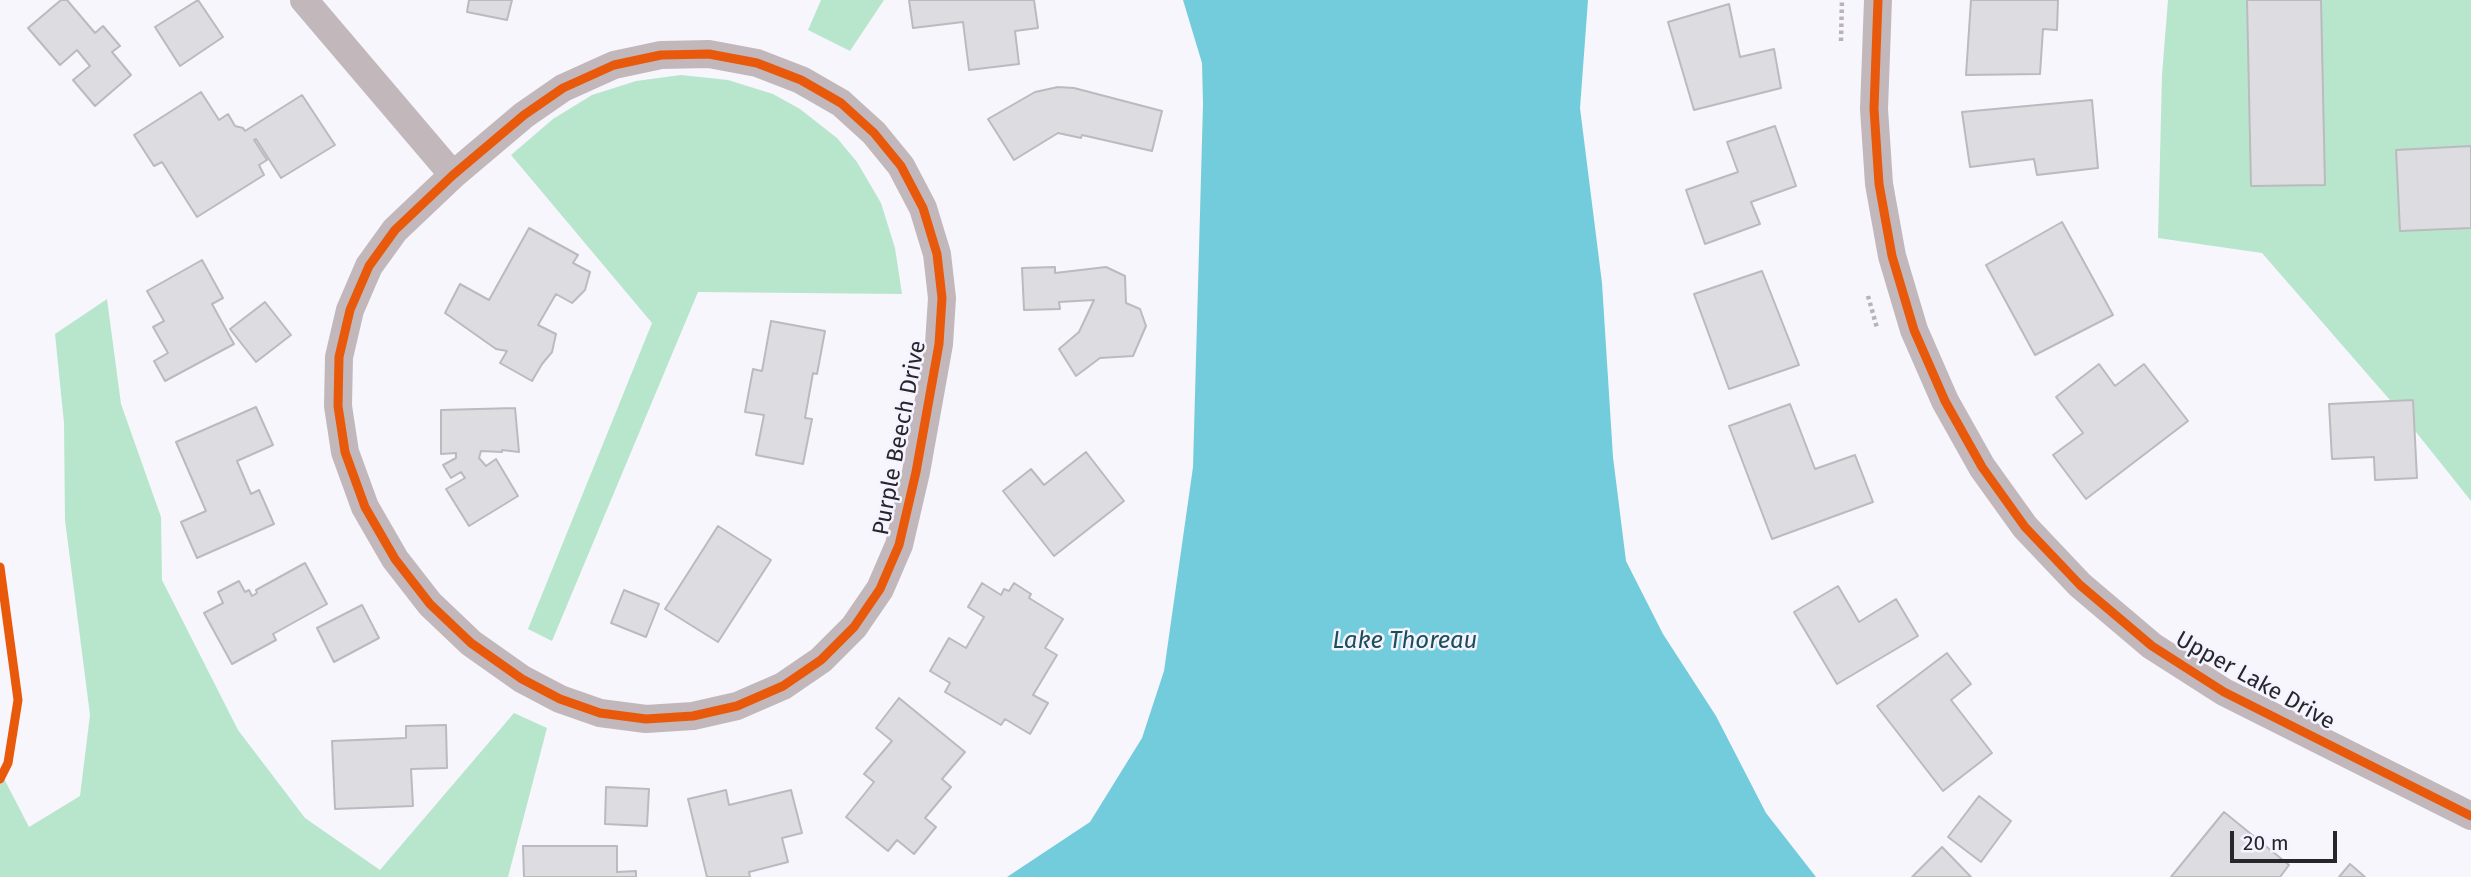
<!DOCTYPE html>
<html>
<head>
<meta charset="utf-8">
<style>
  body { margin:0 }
  #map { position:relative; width:2471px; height:877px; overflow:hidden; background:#f7f6fc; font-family:"Fira Sans",sans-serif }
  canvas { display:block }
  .scale { position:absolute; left:2230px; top:831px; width:107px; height:32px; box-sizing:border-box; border:4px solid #27262b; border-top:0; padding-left:9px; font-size:21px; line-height:24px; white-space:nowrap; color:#27262b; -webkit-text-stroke:5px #f5f3ff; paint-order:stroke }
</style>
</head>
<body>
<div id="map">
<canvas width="2471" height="877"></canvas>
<div class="scale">20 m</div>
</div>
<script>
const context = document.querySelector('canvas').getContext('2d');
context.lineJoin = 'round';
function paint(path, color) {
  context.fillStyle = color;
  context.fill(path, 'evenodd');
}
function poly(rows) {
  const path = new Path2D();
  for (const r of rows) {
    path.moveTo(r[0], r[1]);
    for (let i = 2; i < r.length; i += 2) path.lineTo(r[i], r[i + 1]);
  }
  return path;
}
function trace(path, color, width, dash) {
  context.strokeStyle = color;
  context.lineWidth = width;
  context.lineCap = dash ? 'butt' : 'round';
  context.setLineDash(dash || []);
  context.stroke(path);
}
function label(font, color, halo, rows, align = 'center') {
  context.font = font + ' "Fira Sans",sans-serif';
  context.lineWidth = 5;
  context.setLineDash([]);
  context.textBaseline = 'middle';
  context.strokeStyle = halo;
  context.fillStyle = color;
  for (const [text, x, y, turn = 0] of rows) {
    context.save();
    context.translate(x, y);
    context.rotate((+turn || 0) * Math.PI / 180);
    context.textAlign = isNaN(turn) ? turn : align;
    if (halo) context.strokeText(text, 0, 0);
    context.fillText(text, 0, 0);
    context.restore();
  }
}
paint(poly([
  [821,0,884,0,850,51,808,30],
  [2168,0,2471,0,2471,501,2396,407,2262,253,2158,238,2162,75],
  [681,75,728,80,773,94,800,109,837,138,857,162,881,203,895,248,902,294,698,292,552,641,528,629,652,323,511,155,553,119,592,95,636,81],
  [107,299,121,404,161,517,162,580,238,730,305,818,380,870,514,713,547,728,508,877,0,877,0,771,29,827,80,796,90,715,65,520,64,423,55,334]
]), '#b8e6cc');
paint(poly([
  [1183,0,1588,0,1580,108,1602,283,1613,457,1626,561,1663,634,1716,716,1766,813,1816,877,1007,877,1090,822,1142,738,1164,671,1193,467,1203,104,1202,63]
]), '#73ccdb');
const building = poly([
  [61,0,67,0,95,33,103,26,120,46,112,52,131,75,95,106,73,80,90,66,77,50,60,65,28,28,61,0],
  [198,0,223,37,180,66,155,27,198,0],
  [469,0,512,0,507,20,467,12,469,0],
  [909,0,1034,0,1038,28,1015,31,1019,64,969,70,963,22,913,28,909,0],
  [1971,0,2058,0,2057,30,2043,29,2040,74,1966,75,1971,0],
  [2247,0,2321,0,2325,185,2251,186,2247,0],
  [1729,4,1740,57,1774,49,1781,88,1694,110,1668,22,1729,4],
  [1058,87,1074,88,1162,111,1152,151,1082,135,1081,138,1058,133,1014,160,988,119,1035,92,1058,87],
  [201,92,219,120,228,114,235,126,243,128,245,131,302,95,335,145,281,178,256,139,254,140,267,160,259,165,264,175,197,217,162,162,154,166,134,135,201,92],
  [2092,100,2098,168,2037,175,2034,159,1970,167,1962,112,2092,100],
  [1775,126,1796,186,1751,202,1760,224,1705,244,1686,190,1738,172,1727,142,1775,126],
  [2471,146,2471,228,2400,231,2396,150,2471,146],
  [2062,222,2113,315,2035,355,1986,265,2062,222],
  [529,228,578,255,573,263,590,272,585,290,572,303,556,294,538,325,556,334,552,352,542,364,532,381,500,363,507,351,496,349,445,313,460,284,489,300,529,228],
  [202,260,223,298,212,304,234,344,165,381,154,361,168,353,153,327,164,321,147,291,202,260],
  [1055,267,1055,273,1106,267,1125,276,1126,303,1140,309,1146,326,1133,356,1100,358,1076,376,1059,349,1079,332,1094,300,1059,302,1060,309,1024,310,1022,268,1055,267],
  [1762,271,1799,365,1729,389,1694,294,1762,271],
  [265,302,291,335,256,362,230,329,265,302],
  [771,321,825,331,817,374,813,373,805,418,812,419,803,464,756,455,764,415,745,412,753,369,762,371,771,321],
  [2099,364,2115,386,2144,364,2188,421,2086,499,2053,455,2083,433,2056,397,2099,364],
  [2413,400,2417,478,2375,480,2374,457,2332,459,2329,404,2413,400],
  [1790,404,1815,469,1855,455,1873,502,1772,539,1729,426,1790,404],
  [256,407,273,445,237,461,251,494,259,490,274,524,197,558,181,522,206,511,176,442,256,407],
  [515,408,519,452,502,450,502,452,481,451,479,458,486,466,496,459,518,496,469,526,446,489,465,478,461,472,451,478,443,465,456,458,456,453,441,454,441,410,515,408],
  [1086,452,1124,501,1054,556,1003,491,1031,469,1044,485,1086,452],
  [718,526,771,560,718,642,665,609,718,526],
  [305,563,327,604,273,634,276,640,232,664,204,613,223,603,218,592,239,581,245,592,249,590,252,596,257,593,256,590,305,563],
  [982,583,1001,595,1004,589,1009,591,1014,583,1031,594,1029,598,1063,619,1045,648,1057,655,1033,695,1048,703,1030,734,1005,719,1001,725,945,692,950,683,930,671,949,638,966,648,984,617,968,607,982,583],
  [1838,586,1859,622,1896,599,1918,636,1837,684,1794,612,1838,586],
  [624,590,659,604,646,637,611,623,624,590],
  [362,605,379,638,334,662,317,628,362,605],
  [1947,653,1971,684,1951,700,1992,753,1943,791,1877,706,1947,653],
  [899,698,965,752,942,779,951,787,925,818,936,827,914,854,897,840,888,851,846,817,874,782,864,774,892,741,876,728,899,698],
  [446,725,447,768,411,769,413,806,335,809,332,741,406,738,406,726,446,725],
  [606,787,649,789,647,826,605,824,606,787],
  [726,790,729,805,791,790,802,833,782,838,788,862,749,872,750,877,707,877,688,799,726,790],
  [1979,796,2011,821,1981,862,1948,837,1979,796],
  [2224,812,2289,865,2280,877,2171,877,2224,812],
  [523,846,617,846,617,872,636,871,636,877,524,877,523,846],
  [1942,847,1971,877,1912,877,1942,847],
  [2350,864,2365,877,2339,877,2350,864]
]);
paint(building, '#dddce0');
trace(building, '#bbbabe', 2);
trace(poly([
  [1841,41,1842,0],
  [1868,296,1877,328]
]), '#b9b2b6', 4.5, [3.5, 3.5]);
trace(poly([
  [304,0,453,175],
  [1878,0,1874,109,1879,184,1892,256,1914,330,1945,401,1982,467,2025,527,2080,585,2152,646,2224,692,2471,816],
  [709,54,757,63,801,80,841,103,874,133,901,166,923,208,937,254,942,298,939,344,916,472,899,545,880,589,854,627,821,660,783,686,737,706,693,716,646,719,600,713,560,699,522,679,471,643,430,604,395,559,365,507,345,452,338,406,339,357,350,310,369,266,395,230,453,175,524,115,563,88,614,65,661,55,709,54]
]), '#c2b8bb', 28);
trace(poly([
  [1878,0,1874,109,1879,184,1892,256,1914,330,1945,401,1982,467,2025,527,2080,585,2152,646,2224,692,2471,816],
  [709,54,757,63,801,80,841,103,874,133,901,166,923,208,937,254,942,298,939,344,916,472,899,545,880,589,854,627,821,660,783,686,737,706,693,716,646,719,600,713,560,699,522,679,471,643,430,604,395,559,365,507,345,452,338,406,339,357,350,310,369,266,395,230,453,175,524,115,563,88,614,65,661,55,709,54],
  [0,567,18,700,8,763,0,779]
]), '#e8590c', 9);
label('23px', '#27262b', '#f5f3ff', [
  ["Purple Beech Drive",900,438,-79],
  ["Upper Lake Drive",2255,681,29]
]);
label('italic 24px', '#1a4f58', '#f5f3ff', [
  ["Lake Thoreau",1405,641]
]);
</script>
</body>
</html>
